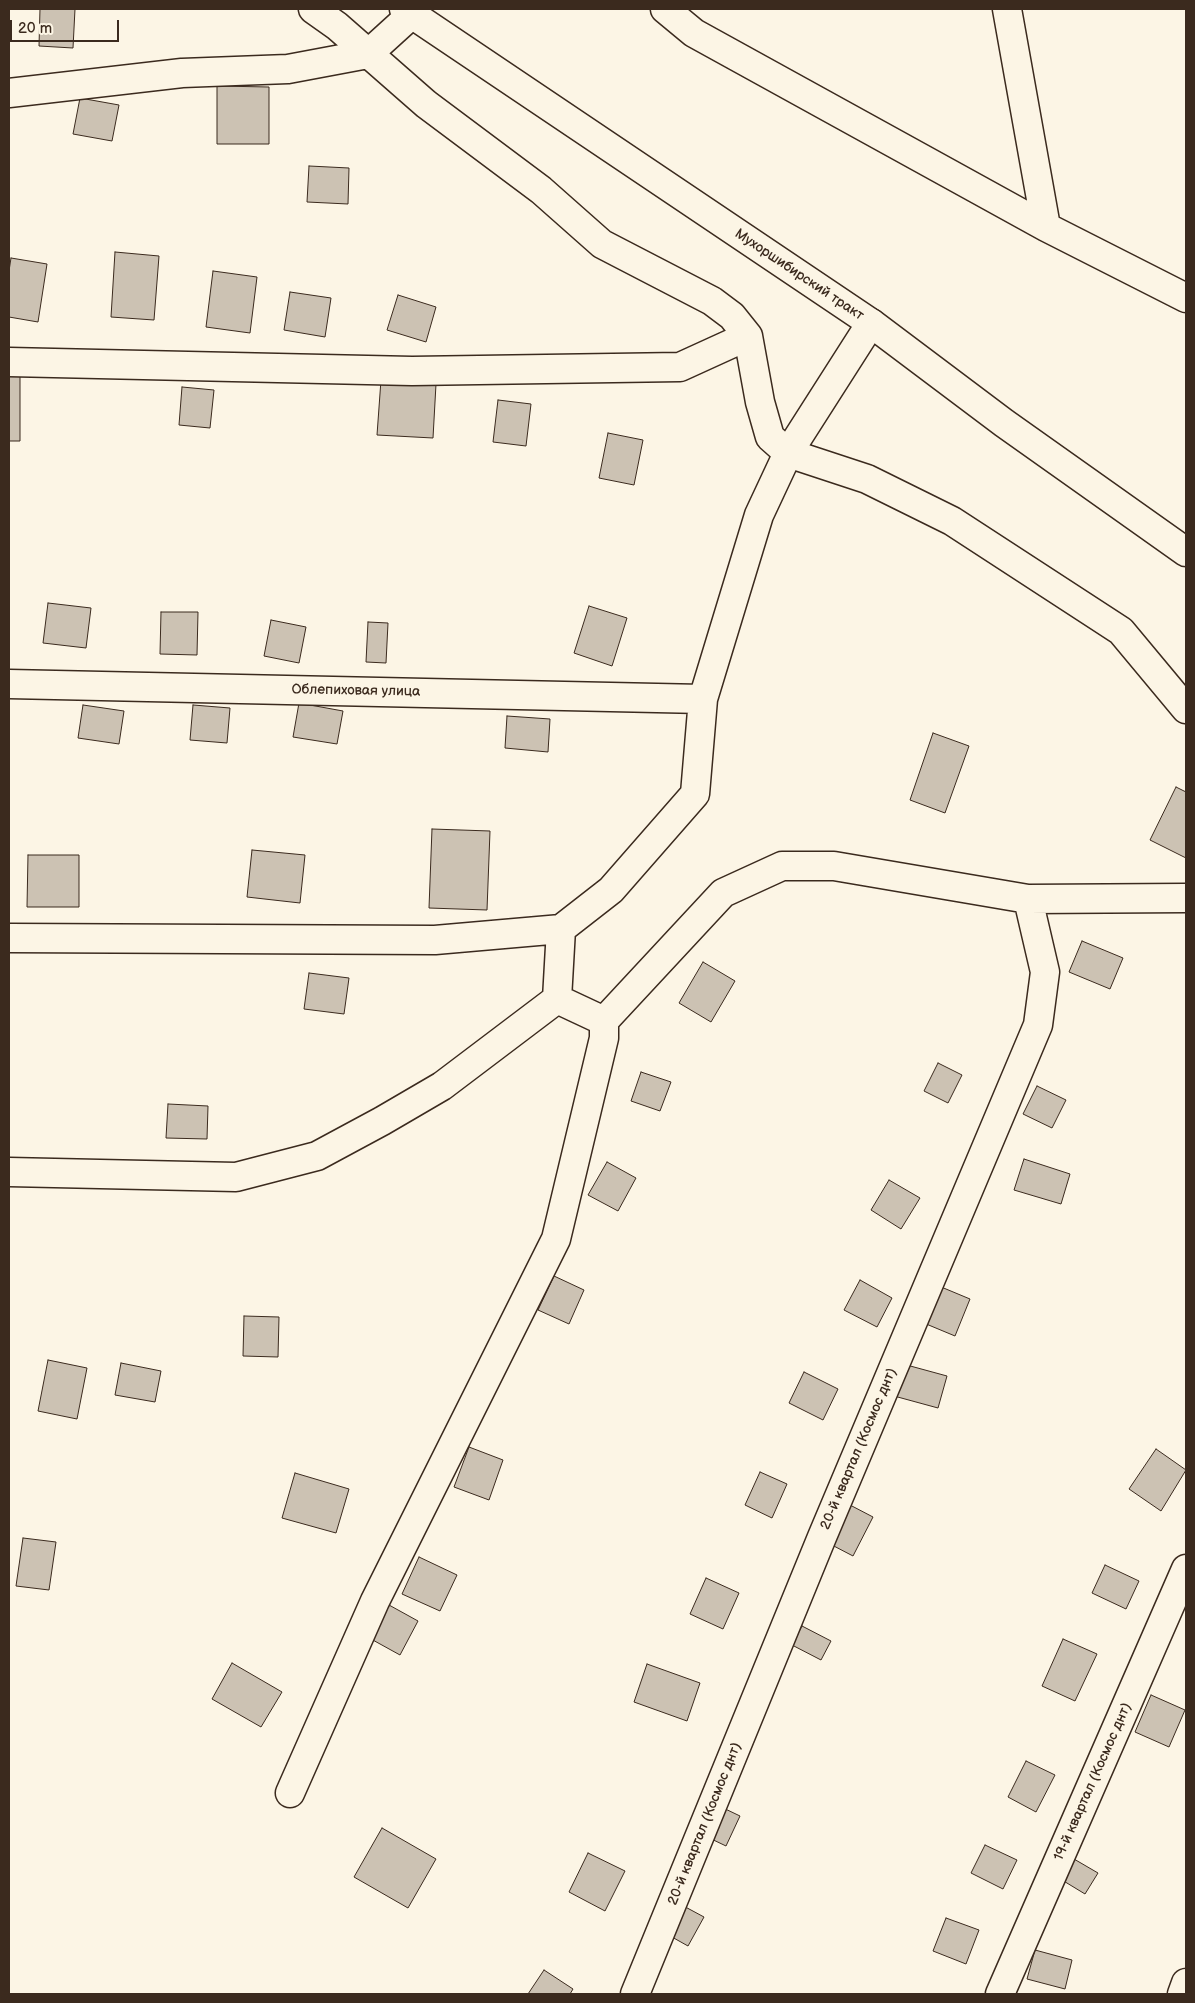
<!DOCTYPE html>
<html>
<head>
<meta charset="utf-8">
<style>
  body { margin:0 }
  #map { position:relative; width:1195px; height:2003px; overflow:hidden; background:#fcf5e5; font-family:"Balsamiq Sans",sans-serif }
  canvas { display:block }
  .frame { position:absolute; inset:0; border:10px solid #3b2a1e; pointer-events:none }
  .scale { position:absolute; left:10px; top:20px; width:109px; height:22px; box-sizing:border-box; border:2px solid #3b2a1e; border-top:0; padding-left:6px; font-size:15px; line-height:18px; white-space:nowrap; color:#3b2a1e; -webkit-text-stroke:4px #fcf5e5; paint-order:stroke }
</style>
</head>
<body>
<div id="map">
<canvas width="1195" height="2003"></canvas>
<div class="frame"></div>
<div class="scale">20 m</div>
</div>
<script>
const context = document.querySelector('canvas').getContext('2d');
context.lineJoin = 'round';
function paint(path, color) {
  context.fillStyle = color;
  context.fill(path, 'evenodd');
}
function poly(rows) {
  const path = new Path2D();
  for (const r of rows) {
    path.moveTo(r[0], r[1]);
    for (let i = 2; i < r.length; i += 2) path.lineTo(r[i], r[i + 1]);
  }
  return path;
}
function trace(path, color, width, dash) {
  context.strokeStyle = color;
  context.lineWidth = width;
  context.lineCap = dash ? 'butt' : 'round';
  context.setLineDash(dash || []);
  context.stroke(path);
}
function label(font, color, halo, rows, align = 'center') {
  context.font = font + ' "Balsamiq Sans",sans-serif';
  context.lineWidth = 4;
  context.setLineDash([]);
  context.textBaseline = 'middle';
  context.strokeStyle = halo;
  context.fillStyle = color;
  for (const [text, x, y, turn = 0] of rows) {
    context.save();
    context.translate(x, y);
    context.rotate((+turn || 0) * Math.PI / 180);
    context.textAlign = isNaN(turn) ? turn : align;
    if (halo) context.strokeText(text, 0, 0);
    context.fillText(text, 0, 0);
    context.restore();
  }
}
const building = poly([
  [40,9,75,9,73,48,39,46,40,9],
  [217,86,269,87,269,144,217,144,217,86],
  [80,98,119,105,112,141,73,134,80,98],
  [309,166,349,168,348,204,307,202,309,166],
  [115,252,159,256,154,320,111,317,115,252],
  [11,258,47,264,38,322,9,317,9,271,11,258],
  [213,271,257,277,250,333,206,327,213,271],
  [290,292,331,298,325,337,284,330,290,292],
  [398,295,436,307,426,342,387,330,398,295],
  [9,375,20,375,20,441,9,441,9,375],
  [381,380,436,384,433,438,377,435,381,380],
  [182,387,214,390,210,428,179,425,182,387],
  [498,400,531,404,526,446,493,442,498,400],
  [608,433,643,440,634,485,599,478,608,433],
  [48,603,91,608,86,648,43,643,48,603],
  [589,606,627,618,612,666,574,653,589,606],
  [161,612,198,612,197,655,160,654,161,612],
  [271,620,306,627,299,663,264,656,271,620],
  [368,622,388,623,386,663,366,662,368,622],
  [299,703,343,711,337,744,293,737,299,703],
  [83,705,124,711,119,744,78,738,83,705],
  [193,705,230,708,227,743,190,740,193,705],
  [507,716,550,719,548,752,505,748,507,716],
  [933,733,969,746,945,813,910,800,933,733],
  [1176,787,1186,792,1186,858,1150,840,1176,787],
  [432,829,490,831,487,910,429,908,432,829],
  [252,850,305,855,300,903,247,897,252,850],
  [28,855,79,855,79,907,27,907,28,855],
  [1082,941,1123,958,1110,989,1069,972,1082,941],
  [703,962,735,981,711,1022,679,1003,703,962],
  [309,973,349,978,344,1014,304,1009,309,973],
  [938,1063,962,1075,948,1103,924,1091,938,1063],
  [641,1072,671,1082,660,1111,631,1101,641,1072],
  [1037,1086,1066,1100,1052,1128,1023,1114,1037,1086],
  [168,1104,208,1106,207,1139,166,1138,168,1104],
  [1024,1159,1070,1174,1061,1204,1014,1190,1024,1159],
  [607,1162,636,1178,618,1211,588,1195,607,1162],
  [889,1180,920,1198,901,1229,871,1210,889,1180],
  [554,1276,584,1290,569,1324,538,1310,554,1276],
  [860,1280,892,1298,877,1327,844,1310,860,1280],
  [934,1284,970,1299,955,1336,919,1321,934,1284],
  [244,1316,279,1317,278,1357,243,1356,244,1316],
  [48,1360,87,1368,77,1419,38,1411,48,1360],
  [121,1363,161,1371,155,1402,115,1395,121,1363],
  [903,1364,947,1376,938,1408,894,1396,903,1364],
  [804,1372,838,1389,823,1420,789,1403,804,1372],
  [469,1447,503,1460,489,1500,454,1487,469,1447],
  [1156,1449,1186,1470,1161,1511,1129,1489,1156,1449],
  [760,1472,787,1484,772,1518,745,1505,760,1472],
  [295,1473,349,1489,336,1533,282,1518,295,1473],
  [850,1505,873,1517,853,1556,830,1544,850,1505],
  [23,1538,56,1542,49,1590,16,1586,23,1538],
  [419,1557,457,1575,440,1611,402,1594,419,1557],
  [1105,1565,1139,1581,1126,1609,1092,1593,1105,1565],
  [706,1578,739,1593,723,1629,690,1614,706,1578],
  [389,1605,418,1621,400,1655,371,1639,389,1605],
  [802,1626,831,1641,821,1660,792,1645,802,1626],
  [1063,1639,1097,1654,1075,1701,1042,1686,1063,1639],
  [232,1663,282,1692,261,1727,212,1699,232,1663],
  [647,1664,700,1683,687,1721,634,1702,647,1664],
  [1151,1695,1185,1710,1169,1747,1135,1732,1151,1695],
  [1026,1761,1055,1775,1036,1812,1008,1797,1026,1761],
  [717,1805,740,1816,726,1846,703,1835,717,1805],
  [382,1828,436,1859,408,1908,354,1877,382,1828],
  [985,1845,1017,1860,1003,1889,971,1873,985,1845],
  [588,1853,625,1871,605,1911,569,1892,588,1853],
  [1074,1859,1098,1873,1085,1894,1062,1880,1074,1859],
  [678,1903,704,1917,688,1946,663,1932,678,1903],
  [946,1918,979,1930,966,1964,933,1951,946,1918],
  [1035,1950,1072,1960,1065,1989,1027,1979,1035,1950],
  [544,1970,573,1989,570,1994,528,1994,544,1970]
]);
paint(building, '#ccc2b3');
trace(building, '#3b2a1e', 1);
const street = poly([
  [313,9,337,26,426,104,541,190,602,244,712,301,732,316,748,336,760,402,770,437,788,453,867,479,952,521,1121,631,1186,709],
  [665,9,694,33,1046,227,1186,298],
  [1007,9,1046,227],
  [9,93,182,73,288,69,368,54,412,14],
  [9,362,412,371,680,367,748,336],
  [9,684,703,699],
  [9,938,435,940,561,929],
  [557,999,604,1021],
  [9,1172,236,1177,317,1156,382,1121,442,1086,557,999,561,929,611,890,695,794,703,699,759,515,788,453,871,323],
  [290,1793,375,1601,556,1239,604,1038,604,1021,723,893,782,866,834,866,1028,899,1186,898],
  [635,1994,822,1537,1038,1025,1045,972,1028,899],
  [1000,1994,1186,1569],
  [1182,1994,1186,1983]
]);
const primary = poly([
  [404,9,871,323,1004,423,1186,552]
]);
trace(street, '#3b2a1e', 31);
trace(primary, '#3b2a1e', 31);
trace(street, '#fcf5e5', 28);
trace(primary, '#fcf5e5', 28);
label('14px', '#3b2a1e', '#fcf5e5', [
  ["Мухоршибирский тракт",799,275,34],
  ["Облепиховая улица",356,691,1],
  ["20-й квартал (Космос днт)",859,1449,-67],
  ["19-й квартал (Космос днт)",1093,1782,-66],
  ["20-й квартал (Космос днт)",705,1824,-68]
]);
</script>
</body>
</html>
